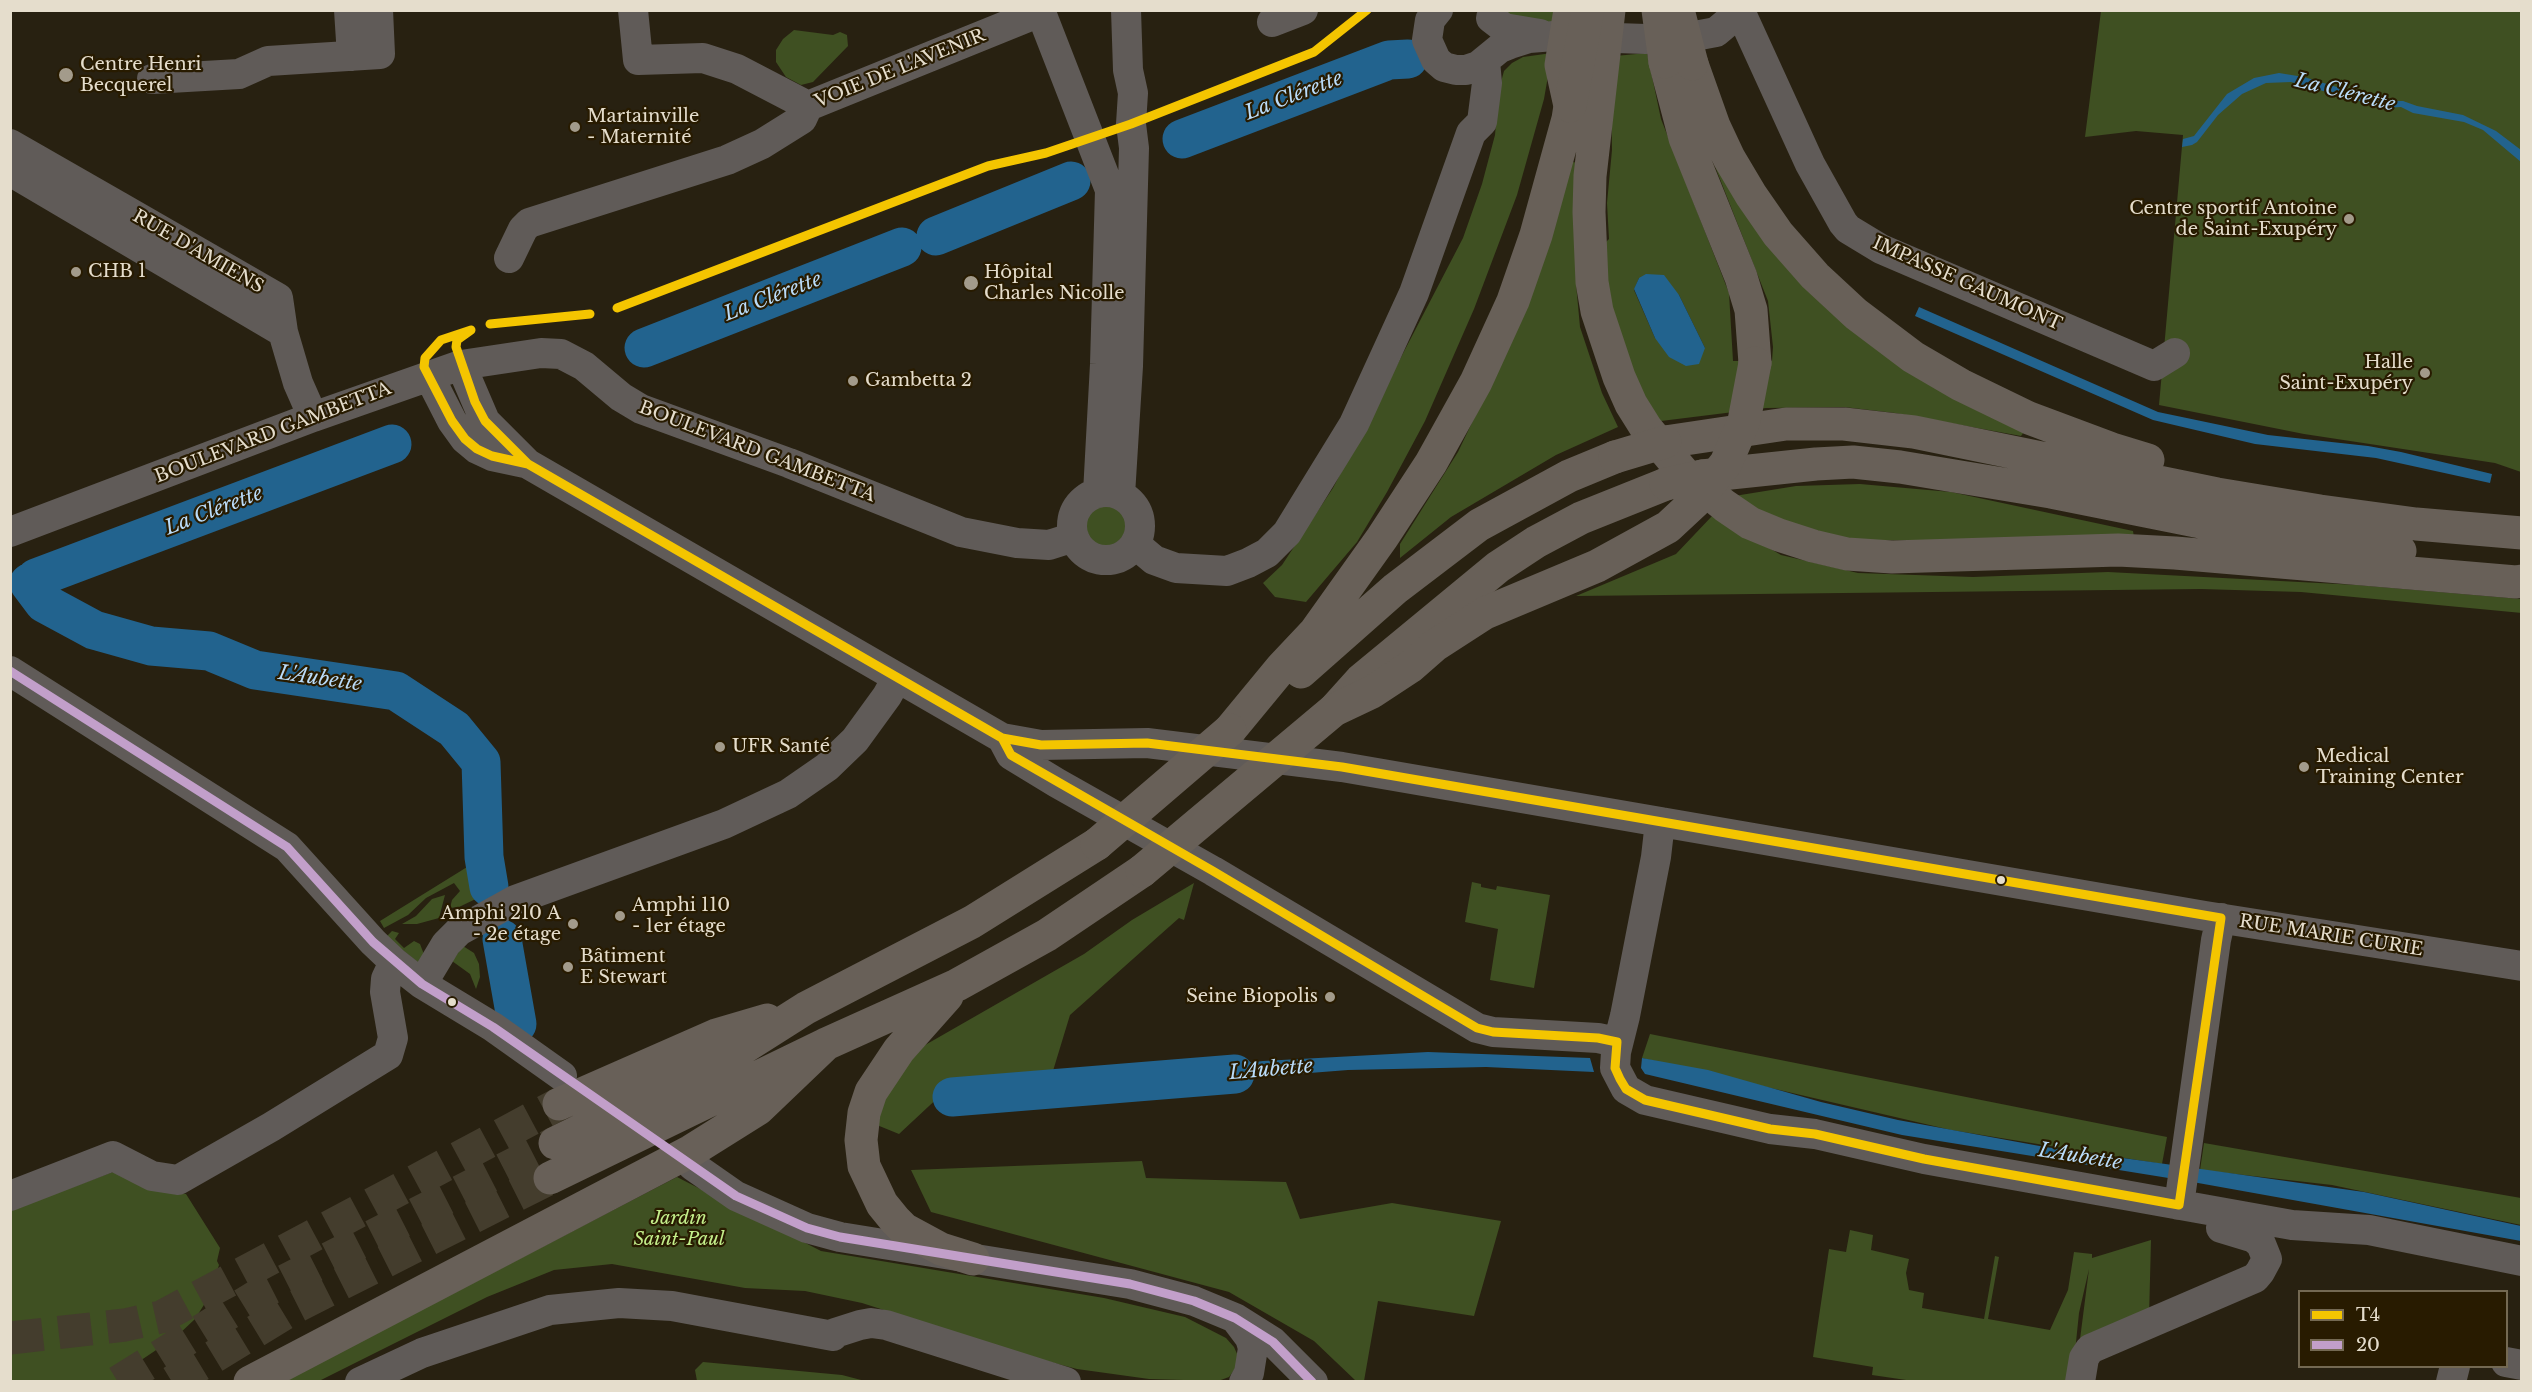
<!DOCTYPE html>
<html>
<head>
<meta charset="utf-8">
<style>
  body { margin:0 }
  #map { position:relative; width:2532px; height:1392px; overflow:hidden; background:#282111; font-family:"Libre Baskerville",serif }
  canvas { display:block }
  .frame { position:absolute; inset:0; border:12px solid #e5ddcc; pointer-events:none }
  .legend { position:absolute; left:2298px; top:1290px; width:210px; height:78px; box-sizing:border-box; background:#281b00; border:2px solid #746952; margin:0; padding:8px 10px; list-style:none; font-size:18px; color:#e5ddcc }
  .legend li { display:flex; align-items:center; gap:12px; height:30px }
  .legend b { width:30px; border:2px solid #746952 }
</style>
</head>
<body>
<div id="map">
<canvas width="2532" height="1392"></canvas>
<div class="frame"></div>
<ul class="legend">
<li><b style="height:8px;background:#f4c500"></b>T4</li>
<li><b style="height:8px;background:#c29fca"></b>20</li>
</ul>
</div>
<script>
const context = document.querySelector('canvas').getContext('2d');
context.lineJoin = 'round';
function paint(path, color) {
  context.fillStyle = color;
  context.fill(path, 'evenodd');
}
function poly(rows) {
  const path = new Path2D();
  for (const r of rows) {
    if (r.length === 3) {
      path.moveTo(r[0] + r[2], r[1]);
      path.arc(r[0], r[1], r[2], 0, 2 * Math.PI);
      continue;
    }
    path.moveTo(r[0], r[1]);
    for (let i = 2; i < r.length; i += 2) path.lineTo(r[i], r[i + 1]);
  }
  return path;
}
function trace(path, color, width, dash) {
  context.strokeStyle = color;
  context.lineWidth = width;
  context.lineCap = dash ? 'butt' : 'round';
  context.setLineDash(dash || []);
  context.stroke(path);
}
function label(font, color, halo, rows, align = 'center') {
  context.font = font + ' "Libre Baskerville",serif';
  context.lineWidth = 4.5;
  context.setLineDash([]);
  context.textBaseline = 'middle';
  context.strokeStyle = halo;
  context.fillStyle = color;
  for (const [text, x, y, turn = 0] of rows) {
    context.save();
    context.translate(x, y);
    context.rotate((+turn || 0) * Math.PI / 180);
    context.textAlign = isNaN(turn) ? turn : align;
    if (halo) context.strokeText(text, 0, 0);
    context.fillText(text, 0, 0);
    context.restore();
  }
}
paint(poly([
  [1502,11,1563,11,1562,16,1541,28],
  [2101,11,2521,11,2521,472,2495,463,2304,434,2159,405,2183,135,2136,131,2085,137],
  [794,30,833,35,840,32,847,35,848,46,813,82,801,85,786,77,776,62,776,50,783,39],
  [1552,53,1544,99,1517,195,1474,309,1425,421,1387,492,1357,542,1306,602,1275,597,1263,583,1282,565,1333,488,1463,238,1482,184,1495,135,1499,89,1504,71,1512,63,1523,57],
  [1647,53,1661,119,1729,293,1733,361,1772,361,1773,347,1768,301,1690,103,1753,218,2024,432,2021,436,1895,413,1844,407,1766,408,1653,422,1616,338,1601,247,1609,239,1607,203,1612,150,1611,77,1615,56],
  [1639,278,1679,295,1705,348,1655,338,1634,290],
  [1572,162,1580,163,1576,284,1580,327,1602,393,1618,427,1556,455,1451,517,1400,558,1400,544,1458,452,1501,362],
  [1860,484,1951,492,2133,531,2134,537,2072,541,1833,540,1722,498,1796,486],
  [1105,525,21],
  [1713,515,1781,555,1858,573,1973,577,2108,572,2357,585,2521,599,2522,613,2301,592,2201,589,1576,596,1676,554],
  [480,859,484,895,459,907,450,908,452,900,460,891,454,883,426,898,408,915,384,928,380,921],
  [1472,882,1481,884,1481,887,1496,890,1497,886,1550,895,1534,988,1490,980,1498,929,1465,922],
  [1194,883,1184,920,1179,918,1070,1015,1049,1084,943,1093,899,1134,872,1123,892,1064,1084,954,1132,920],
  [445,895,439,918,417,924,402,924,416,916,432,899],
  [392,931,399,933,395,939,404,948,414,941,420,944,425,957,419,963,386,937],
  [463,946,474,953,479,964,480,977,476,989,470,974,452,961],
  [1650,1034,2167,1137,2162,1164,1951,1130,1642,1058],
  [2204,1143,2521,1198,2521,1225,2332,1185,2200,1170],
  [1142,1161,1146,1178,1286,1182,1300,1219,1392,1203,1501,1221,1474,1316,1378,1301,1364,1381,1356,1381,1314,1341,1229,1292,931,1212,911,1170],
  [113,1172,145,1188,186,1194,220,1248,217,1261,219,1265,207,1300,195,1319,177,1336,125,1371,116,1381,11,1382,11,1210],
  [677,1177,821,1251,1104,1298,1185,1317,1226,1338,1234,1347,1238,1356,1237,1366,1229,1377,1218,1381,1149,1379,1077,1369,1024,1355,862,1303,805,1291,745,1288,612,1264,554,1270,487,1297,319,1381,282,1382],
  [1850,1230,1873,1235,1871,1250,1909,1259,1906,1273,1909,1290,1924,1293,1922,1308,1984,1319,1995,1256,1999,1257,1988,1319,2050,1330,2068,1290,2074,1252,2092,1254,2092,1258,2151,1240,2149,1318,2079,1347,2089,1269,2079,1313,2072,1381,1913,1381,1872,1375,1873,1367,1813,1357,1829,1249,1846,1252],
  [703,1362,842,1375,865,1381,697,1381,695,1370]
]), '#3f5022');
paint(poly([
  [2279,73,2304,77,2382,101,2403,101,2417,106,2463,115,2496,131,2521,150,2521,162,2483,130,2464,122,2413,113,2401,107,2384,108,2291,82,2266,83,2242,94,2218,115,2197,142,2192,145,2182,147,2183,139,2194,136,2227,94,2254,78],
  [1646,274,1664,275,1679,295,1705,348,1699,364,1686,366,1669,357,1655,338,1634,289,1639,278],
  [1919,307,2158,412,2268,435,2368,446,2401,452,2492,474,2490,483,2376,458,2255,444,2153,420,1915,316],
  [1428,1052,1590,1058,1594,1072,1486,1067,1348,1070,1182,1083,1182,1072,1222,1066,1263,1061],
  [1642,1058,1708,1070,1821,1102,1898,1120,2045,1147,2364,1192,2521,1226,2521,1241,2187,1181,1902,1135,1645,1074,1641,1068]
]), '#22638e');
trace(poly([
  [29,583,36,578]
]), '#22638e', 7);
trace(poly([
  [1182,139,1389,60,1408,59],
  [936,236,1071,181],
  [644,348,902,247],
  [36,578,392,444],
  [29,583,44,603,94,630,151,646,209,651,255,670,396,691,454,729,481,762,484,857,489,887],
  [502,939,517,1024],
  [952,1097,1235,1074]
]), '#22638e', 39);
trace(poly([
  [10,1338,125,1325,161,1317,559,1104],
  [118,1382,265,1291,555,1143],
  [172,1382,297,1306,550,1178]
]), '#443d2d', 33, [33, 16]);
trace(poly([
  [349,10,352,56],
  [633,10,638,60,703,58,737,69,808,106,1040,12],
  [1040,10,1110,190,1105,364,1098,493],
  [1438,10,1430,20,1427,40,1436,60,1444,67,1456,70,1466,70,1478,66,1500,48,1510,44,1529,38,1554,36],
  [1741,13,1810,164,1843,223,1848,229,1881,249,2154,366,2175,353],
  [1491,18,1504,28,1540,34],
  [1272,22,1303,10],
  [1700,35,1716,32,1742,10],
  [1616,38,1646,39],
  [152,79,239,74,268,61,380,54,378,10],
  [10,144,120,207],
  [10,171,283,332],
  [110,230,120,207,278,298,283,332,298,383,313,417],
  [509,258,523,229,529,223,727,160,762,144,802,119,808,106],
  [461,365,485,421,528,464,1002,738,1011,755,1057,783,1213,871,1477,1028,1493,1032,1598,1038,1617,1042],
  [429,376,452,421,465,439,477,449,492,456,525,463],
  [1106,526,34],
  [1120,495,1128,366,1134,148,1131,124,1133,93,1128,70,1126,10],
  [10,532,313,417,461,365,541,353,561,354,584,366,621,397,641,409,789,463,961,532,1017,543,1049,545,1074,537],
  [1135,544,1154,560,1176,568,1227,571,1248,563,1267,553,1287,533,1354,424,1414,293,1471,133,1482,122,1487,83,1485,61],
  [10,671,287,847,373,942,394,962,422,984,493,1027,562,1076],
  [1002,738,1041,745,1147,743,1342,767,2205,916,2522,966],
  [1660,822,1656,857,1625,1016,1616,1052,1615,1068,1626,1089,1645,1100,1770,1129,1815,1134,1924,1159,2292,1225,2369,1230,2522,1261],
  [422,984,446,944,459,931,515,900,724,824,788,794,827,767,855,740,887,696,897,678],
  [693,1166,736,1196,807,1228,840,1237,1130,1284,1194,1301,1235,1318,1273,1342,1313,1382],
  [10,1196,113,1156,152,1176,178,1180,271,1127,388,1055,393,1038,385,992,386,979,394,962],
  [2179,1205,2216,940,2221,918],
  [1235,1318,1250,1338,1253,1348,1249,1373,1244,1382],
  [2506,1362,2522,1365],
  [360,1382,422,1353,550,1310,619,1303,672,1306,833,1336,835,1333,860,1325,871,1323,886,1325,1066,1382],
  [2080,1382,2084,1358,2090,1349,2255,1278,2260,1272,2267,1259,2261,1244,2254,1238,2221,1228],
  [2451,1382,2455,1366]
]), '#605b58', 30);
trace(poly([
  [1609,10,1590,176,1589,212,1592,282,1597,311,1619,377,1631,404,1646,428,1683,472,1725,506,1750,523,1779,535,1813,546,1847,554,1892,557,2118,550,2175,553,2516,582,2522,581],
  [1665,62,1685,138,1741,277,1751,310,1755,363],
  [1692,64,1714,126,1729,158,1751,195,1778,234,1815,276,1856,314,1913,357,1961,385,2029,418,2112,449,2148,460],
  [1665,442,1786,424,1844,424,1914,432,2217,494,2320,511,2416,524,2522,533],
  [1702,476,1816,464,1853,462,1900,467,2051,492,2221,526,2400,551],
  [1301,672,1395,589,1479,525,1569,476,1615,457],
  [1334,710,1361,680,1498,567,1536,542,1581,518,1666,484],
  [1230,730,1282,667,1315,632,1382,538,1431,463,1476,382,1513,301,1536,235,1568,119,1570,106,1561,65,1570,10],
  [947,996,899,1050,871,1092,864,1113,861,1140,864,1166,882,1204,895,1220,904,1229,941,1249,973,1259],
  [559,1104,716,1035,767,1020],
  [555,1143,724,1060,806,1008,972,922,1097,844],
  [550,1178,826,1044,957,985,1047,935,1142,871],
  [250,1382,691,1151,758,1109,826,1044]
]), '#686058', 33);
trace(poly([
  [1658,10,1665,62],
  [1678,10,1692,64],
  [1570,106,1588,10],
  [1615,457,1665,442],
  [1666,484,1702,476],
  [1097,844,1230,730],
  [1142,871,1334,710,1372,692,1410,667,1434,646,1485,613,1597,566,1668,527,1697,500,1726,463,1744,421,1755,363]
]), '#686058', 33);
trace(poly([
  [1314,52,1367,10],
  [1314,52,1367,10],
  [1131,124,1314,52],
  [1131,124,1314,52],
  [1046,153,1131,124],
  [1046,153,1131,124],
  [988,166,1046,153],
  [617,308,988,166],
  [617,308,988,166],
  [490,324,590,314],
  [490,324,590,314],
  [471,330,457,340,456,347,475,402,485,421,528,464],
  [471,330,441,340,425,358,424,367,452,421,465,439,477,449,492,456,528,464],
  [528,464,1002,738],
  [528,464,1002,738],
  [1002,738,1041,745,1147,743,1342,767,2221,918,2179,1205,1924,1159,1815,1134,1770,1129,1645,1100,1626,1089,1620,1079,1615,1068,1617,1042,1598,1038,1493,1032,1477,1028,1213,871,1011,755,1002,738]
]), '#f4c500', 9);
trace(poly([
  [10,671,287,847,373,942,422,984,493,1027,736,1196,807,1228,840,1237,1130,1284,1194,1301,1235,1318,1273,1342,1312,1382]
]), '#c29fca', 9);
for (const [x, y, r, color] of [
  [66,75,8,"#a39b8b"],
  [575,127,6,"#a39b8b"],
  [2349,219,6,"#a39b8b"],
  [76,272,6,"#a39b8b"],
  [971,283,8,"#a39b8b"],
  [2425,373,6,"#a39b8b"],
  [853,381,6,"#a39b8b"],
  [720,747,6,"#a39b8b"],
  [2304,767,6,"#a39b8b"],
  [2001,880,5,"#e5ddcc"],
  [620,916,6,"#a39b8b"],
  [573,924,6,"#a39b8b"],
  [568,967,6,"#a39b8b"],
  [1330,997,6,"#a39b8b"],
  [452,1002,5,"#e5ddcc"]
]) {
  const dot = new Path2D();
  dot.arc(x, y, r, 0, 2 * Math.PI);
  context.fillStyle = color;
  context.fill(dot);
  trace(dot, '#281b00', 2);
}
label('18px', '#e5ddcc', '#281b00', [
  ["Centre Henri",80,65],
  ["Becquerel",80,86],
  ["Martainville",587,117],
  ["- Maternité",587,138],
  ["Centre sportif Antoine",2337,209,"right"],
  ["de Saint-Exupéry",2337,230,"right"],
  ["CHB 1",88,272],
  ["Hôpital",984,273],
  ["Charles Nicolle",984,294],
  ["Halle",2413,363,"right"],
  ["Saint-Exupéry",2413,384,"right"],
  ["Gambetta 2",865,381],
  ["UFR Santé",732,747],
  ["Medical",2316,757],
  ["Training Center",2316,778],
  ["Amphi 110",632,906],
  ["- 1er étage",632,927],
  ["Amphi 210 A",561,914,"right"],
  ["- 2e étage",561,935,"right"],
  ["Bâtiment",580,957],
  ["E Stewart",580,978],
  ["Seine Biopolis",1318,997,"right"]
], 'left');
label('18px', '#e5ddcc', '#281b00', [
  ["VOIE DE L'AVENIR",900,69,-22],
  ["RUE D'AMIENS",198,252,30],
  ["IMPASSE GAUMONT",1967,284,24],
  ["BOULEVARD GAMBETTA",273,433,-21],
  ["BOULEVARD GAMBETTA",757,452,21],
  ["RUE MARIE CURIE",2331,936,9]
]);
label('italic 18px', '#c4ef8b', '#281b00', [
  ["Jardin",679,1219],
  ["Saint-Paul",679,1240]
]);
label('italic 20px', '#badcf9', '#281b00', [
  ["La Clérette",2345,93,14],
  ["La Clérette",1294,96,-21],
  ["La Clérette",773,297,-21],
  ["La Clérette",214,511,-21],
  ["L'Aubette",320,679,8],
  ["L'Aubette",1271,1070,-5],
  ["L'Aubette",2080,1157,9]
]);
</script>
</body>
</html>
